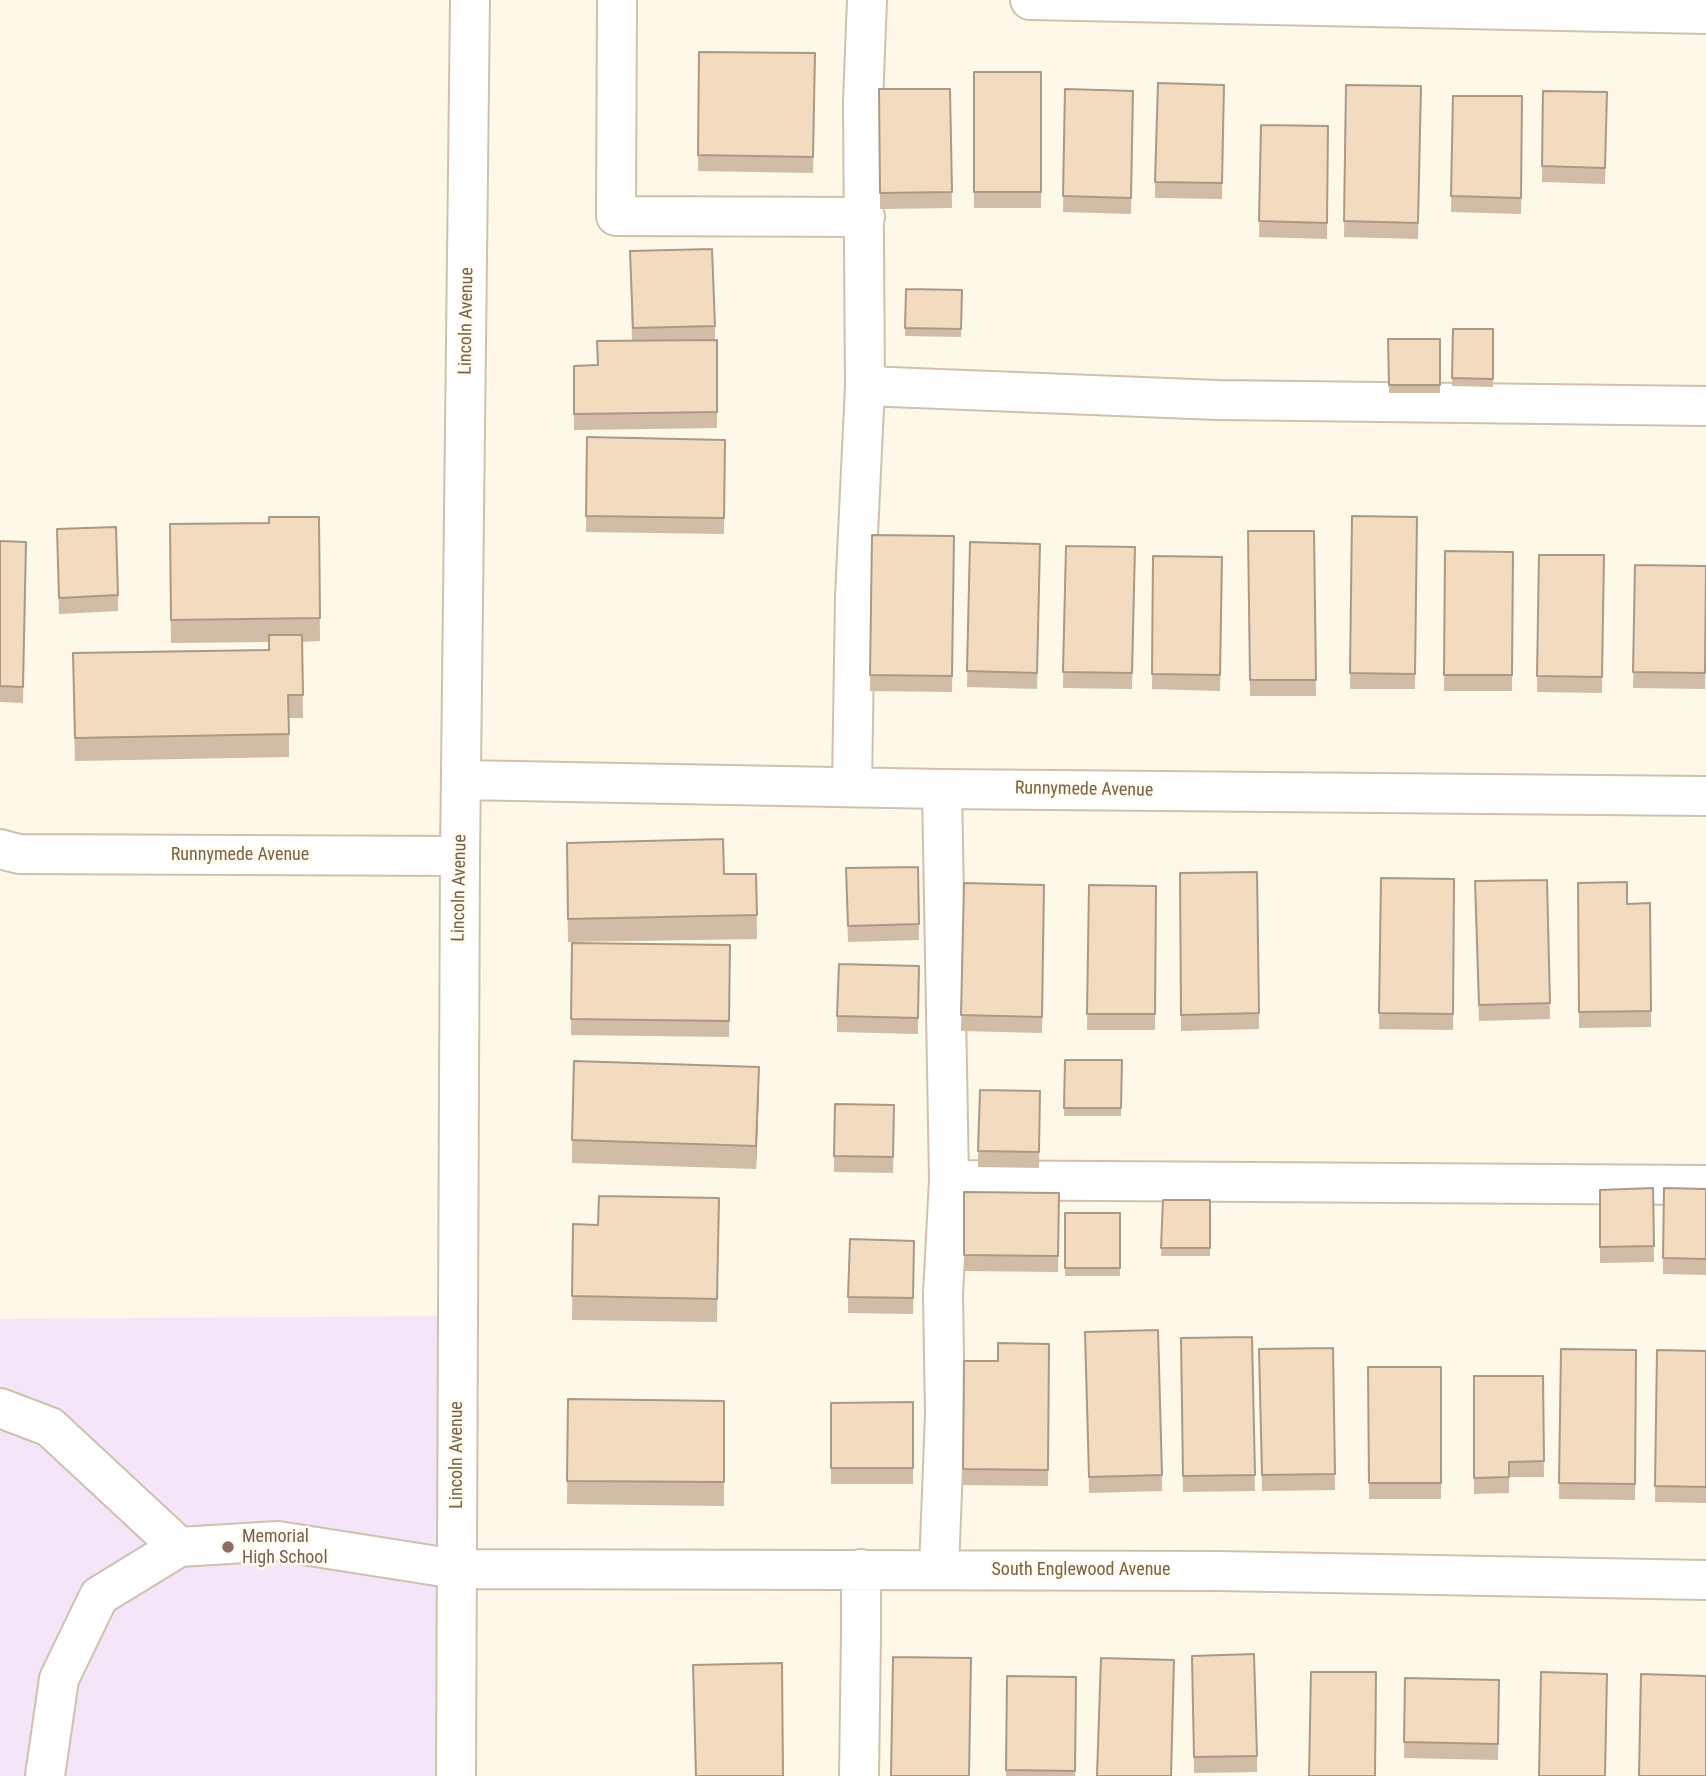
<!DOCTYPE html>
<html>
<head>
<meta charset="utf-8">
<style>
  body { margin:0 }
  canvas { display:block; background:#fdf8e8 }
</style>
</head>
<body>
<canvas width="1706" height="1776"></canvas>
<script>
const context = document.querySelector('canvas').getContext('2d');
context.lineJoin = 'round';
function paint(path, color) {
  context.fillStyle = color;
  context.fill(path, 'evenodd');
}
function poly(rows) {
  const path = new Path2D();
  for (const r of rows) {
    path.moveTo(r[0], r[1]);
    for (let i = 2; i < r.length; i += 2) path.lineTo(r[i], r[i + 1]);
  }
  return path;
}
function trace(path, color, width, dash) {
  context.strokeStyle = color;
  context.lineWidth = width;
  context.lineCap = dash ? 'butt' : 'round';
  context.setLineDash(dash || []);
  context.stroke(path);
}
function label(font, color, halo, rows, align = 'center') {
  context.font = font + ' "Roboto Condensed",sans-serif';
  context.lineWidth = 5;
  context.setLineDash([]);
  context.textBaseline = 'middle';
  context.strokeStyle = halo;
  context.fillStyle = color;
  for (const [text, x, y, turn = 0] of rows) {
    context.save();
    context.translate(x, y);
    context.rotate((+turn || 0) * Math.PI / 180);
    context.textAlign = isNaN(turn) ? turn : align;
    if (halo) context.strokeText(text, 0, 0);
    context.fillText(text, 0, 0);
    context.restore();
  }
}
paint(poly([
  [457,1316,457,1776,0,1776,0,1319]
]), '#f5e5f9');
const minor = poly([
  [617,0,616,216,865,217],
  [1030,0,1706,14],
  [865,386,1218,400,1706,406],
  [462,780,942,789,1706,796],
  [852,786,855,597,865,386,863,103,867,0],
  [0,849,19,854,460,856],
  [949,1180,1706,1185],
  [0,1408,50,1427,179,1547],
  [939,1569,945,1414,943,1294,949,1180,942,789],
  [45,1776,59,1679,99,1596,179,1547,278,1541,456,1569,1218,1571,1706,1580],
  [456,1776,460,856,470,0],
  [859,1776,861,1634,861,1569]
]);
trace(minor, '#cfc1ad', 42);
trace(minor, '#fff', 38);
paint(poly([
  [699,52,815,53,813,173,698,171],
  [974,72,1041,72,1041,208,974,208],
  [1224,85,1222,199,1155,198,1155,182],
  [1346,85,1421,86,1418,239,1344,237],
  [879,89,950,89,952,208,880,209],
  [1065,89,1133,91,1131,214,1063,212],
  [1543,91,1607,92,1605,184,1542,182],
  [1453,96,1522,96,1521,214,1451,212],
  [1261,125,1328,126,1327,239,1259,237],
  [630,251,715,326,715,340,717,340,717,428,574,430,574,366,597,365,597,341,632,341],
  [906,289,962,290,961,337,905,336],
  [1453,329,1493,329,1493,387,1452,386],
  [1388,339,1440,339,1440,393,1389,393],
  [587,437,725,440,724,534,586,532],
  [1352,516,1417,517,1415,689,1350,689],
  [319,517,320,641,302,642,303,718,289,718,289,757,75,761,73,676,269,650,269,642,171,643,170,524,269,523],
  [57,529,118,595,118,611,59,614],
  [1248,531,1314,531,1316,696,1250,696],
  [872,535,954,536,952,692,870,691],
  [0,541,26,542,23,703,0,702],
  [970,542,1040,560,1037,689,967,687],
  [1066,546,1135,547,1132,689,1063,688],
  [1445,551,1513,552,1512,691,1444,691],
  [1539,555,1604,555,1602,693,1537,692],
  [1153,556,1222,557,1220,691,1152,689],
  [1635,565,1706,633,1705,689,1633,688],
  [567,866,724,874,756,874,757,939,568,942],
  [918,867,919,940,848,942,846,884],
  [1257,872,1259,1029,1181,1031,1180,873],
  [1381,878,1454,879,1453,1030,1379,1029],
  [1547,880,1550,1019,1479,1021,1475,897],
  [964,883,1044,885,1042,1033,961,1031],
  [1578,883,1627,904,1650,903,1651,1027,1579,1028],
  [1089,885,1156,886,1155,1030,1087,1030],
  [572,943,730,945,729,1037,571,1035],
  [919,966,918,1034,837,1032,837,1016],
  [1065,1060,1122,1060,1121,1116,1064,1116],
  [759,1090,756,1169,572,1163,572,1140],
  [1040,1091,1039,1168,978,1167,978,1151],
  [894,1105,893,1173,834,1172,834,1156],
  [1653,1188,1654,1262,1600,1263,1600,1190],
  [1664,1188,1706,1189,1706,1275,1663,1274],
  [964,1192,1059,1193,1058,1272,964,1271],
  [719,1198,717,1322,572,1320,573,1224,598,1225],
  [1163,1200,1210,1200,1210,1256,1161,1256],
  [1065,1213,1120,1213,1120,1276,1065,1276],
  [914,1257,913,1314,848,1313,848,1297],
  [1085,1332,1162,1475,1162,1491,1089,1493],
  [1252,1337,1255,1491,1183,1492,1181,1338],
  [1049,1344,1048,1486,963,1485,964,1361,998,1361],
  [1333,1348,1335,1490,1262,1491,1259,1349],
  [1561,1349,1636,1350,1635,1500,1559,1499],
  [1657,1350,1706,1351,1706,1503,1655,1502],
  [1368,1367,1441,1367,1441,1499,1369,1499],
  [1474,1376,1543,1376,1544,1477,1509,1477,1509,1493,1474,1494],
  [568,1399,724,1401,724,1506,567,1504],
  [913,1402,913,1484,831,1484,831,1403],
  [1192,1672,1257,1756,1257,1772,1194,1773],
  [1007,1676,1076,1677,1075,1776,1006,1776],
  [1405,1678,1499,1680,1498,1760,1404,1758]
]), '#d1bca5');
paint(poly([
  [759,1067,759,1090,756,1169,756,1146]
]), '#aa9986');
const building = poly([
  [699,52,815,53,813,157,698,155,699,52],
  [974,72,1041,72,1041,192,974,192,974,72],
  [1158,83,1224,85,1222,183,1155,182,1158,83],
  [1346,85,1421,86,1418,223,1344,221,1346,85],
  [879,89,950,89,952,192,880,193,879,89],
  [1065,89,1133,91,1131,198,1063,196,1065,89],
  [1543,91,1607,92,1605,168,1542,166,1543,91],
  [1453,96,1522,96,1521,198,1451,196,1453,96],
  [1261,125,1328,126,1327,223,1259,221,1261,125],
  [712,249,715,326,633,328,630,251,712,249],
  [906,289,962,290,961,329,905,328,906,289],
  [1453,329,1493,329,1493,379,1452,378,1453,329],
  [1388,339,1440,339,1440,385,1389,385,1388,339],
  [717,340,717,412,574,414,574,366,598,365,597,341,717,340],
  [587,437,725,440,724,518,586,516,587,437],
  [1352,516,1417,517,1415,674,1350,673,1352,516],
  [269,517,319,517,320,618,171,620,170,524,269,523,269,517],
  [116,527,118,595,59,598,57,529,116,527],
  [1248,531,1314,531,1316,680,1250,680,1248,531],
  [872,535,954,536,952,676,870,675,872,535],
  [0,541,26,542,23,687,0,686,0,541],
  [970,542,1040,544,1037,673,967,671,970,542],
  [1066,546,1135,547,1132,673,1063,672,1066,546],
  [1445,551,1513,552,1512,675,1444,675,1445,551],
  [1539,555,1604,555,1602,677,1537,676,1539,555],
  [1153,556,1222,557,1220,675,1152,674,1153,556],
  [1635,565,1706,566,1705,673,1633,672,1635,565],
  [269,635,302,635,303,695,288,695,289,734,75,738,73,653,269,650,269,635],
  [723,839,724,874,756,874,757,915,568,919,567,843,723,839],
  [918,867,919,924,848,926,846,868,918,867],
  [1257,872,1259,1013,1181,1015,1180,873,1257,872],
  [1381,878,1454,879,1453,1014,1379,1013,1381,878],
  [1547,880,1550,1003,1479,1005,1475,881,1547,880],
  [1627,882,1627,904,1650,903,1651,1011,1579,1012,1578,883,1627,882],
  [964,883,1044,885,1042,1017,961,1015,964,883],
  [1089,885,1156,886,1155,1014,1087,1014,1089,885],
  [572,943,730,945,729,1021,571,1019,572,943],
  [839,964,919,966,918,1018,837,1016,839,964],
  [1065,1060,1122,1060,1121,1108,1064,1108,1065,1060],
  [574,1061,759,1067,756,1146,572,1140,574,1061],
  [980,1090,1040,1091,1039,1152,978,1151,980,1090],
  [835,1104,894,1105,893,1157,834,1156,835,1104],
  [1653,1188,1654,1246,1600,1247,1600,1190,1653,1188],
  [1664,1188,1706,1189,1706,1259,1663,1258,1664,1188],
  [964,1192,1059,1193,1058,1256,964,1255,964,1192],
  [599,1196,719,1198,717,1299,572,1296,573,1224,598,1225,599,1196],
  [1163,1200,1210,1200,1210,1248,1161,1248,1163,1200],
  [1065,1213,1120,1213,1120,1268,1065,1268,1065,1213],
  [850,1239,914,1241,913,1298,848,1297,850,1239],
  [1158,1330,1162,1475,1089,1477,1085,1332,1158,1330],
  [1252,1337,1255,1475,1183,1476,1181,1338,1252,1337],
  [998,1343,1049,1344,1048,1470,963,1469,964,1361,998,1361,998,1343],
  [1333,1348,1335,1474,1262,1475,1259,1349,1333,1348],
  [1561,1349,1636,1350,1635,1484,1559,1483,1561,1349],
  [1657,1350,1706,1351,1706,1487,1655,1486,1657,1350],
  [1368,1367,1441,1367,1441,1483,1369,1483,1368,1367],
  [1474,1376,1543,1376,1544,1461,1509,1462,1509,1477,1474,1478,1474,1376],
  [568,1399,724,1401,724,1482,567,1481,568,1399],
  [913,1402,913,1468,831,1468,831,1403,913,1402],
  [1254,1654,1257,1756,1194,1757,1192,1656,1254,1654],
  [893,1657,971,1658,969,1776,891,1776,893,1657],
  [1101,1658,1174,1660,1171,1776,1097,1776,1101,1658],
  [782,1663,783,1776,696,1776,693,1665,782,1663],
  [1311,1672,1376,1672,1375,1776,1309,1776,1311,1672],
  [1541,1672,1607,1674,1605,1776,1539,1776,1541,1672],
  [1641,1674,1706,1676,1706,1776,1639,1776,1641,1674],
  [1007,1676,1076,1677,1075,1771,1006,1770,1007,1676],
  [1405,1678,1499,1680,1498,1744,1404,1742,1405,1678]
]);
paint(building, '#f3dbc0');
trace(building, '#aa9986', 2);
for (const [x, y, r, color] of [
  [228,1547,7,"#8d6e63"]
]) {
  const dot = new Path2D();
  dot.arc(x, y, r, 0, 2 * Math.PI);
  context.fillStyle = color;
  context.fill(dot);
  trace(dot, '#fffbef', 2.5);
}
label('18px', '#78624b', '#fffbef', [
  ["Lincoln Avenue",467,321,-89],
  ["Runnymede Avenue",1084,790,1],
  ["Runnymede Avenue",240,855],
  ["Lincoln Avenue",460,888,-89],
  ["Lincoln Avenue",457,1455,-90],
  ["South Englewood Avenue",1081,1570]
]);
label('18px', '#785e54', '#fffbef', [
  ["Memorial",242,1537],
  ["High School",242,1558]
], 'left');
</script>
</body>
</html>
